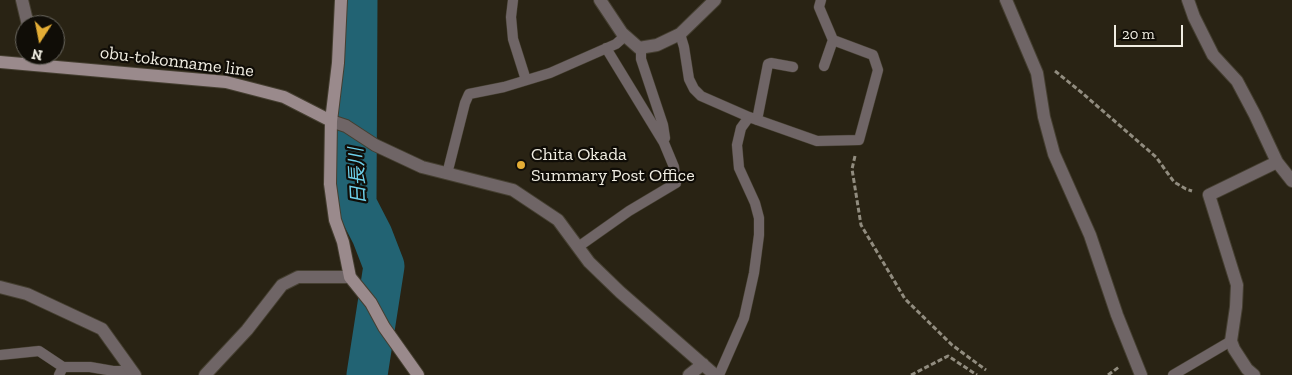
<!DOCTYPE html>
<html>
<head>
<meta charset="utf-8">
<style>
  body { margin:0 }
  #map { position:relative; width:1292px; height:375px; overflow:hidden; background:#292314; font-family:"Zilla Slab",serif }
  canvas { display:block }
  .north { position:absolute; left:15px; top:15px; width:50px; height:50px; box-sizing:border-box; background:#100d07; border:1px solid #6a675f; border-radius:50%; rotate:191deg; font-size:14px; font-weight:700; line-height:20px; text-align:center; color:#f0ede2 }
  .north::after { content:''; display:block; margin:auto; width:18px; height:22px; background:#e4ad35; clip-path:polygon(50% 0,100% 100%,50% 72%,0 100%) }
  .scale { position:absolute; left:1114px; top:25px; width:69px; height:22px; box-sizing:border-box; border:2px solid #f0ede2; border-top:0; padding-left:6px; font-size:15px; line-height:18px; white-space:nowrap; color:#f0ede2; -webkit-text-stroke:4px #100d07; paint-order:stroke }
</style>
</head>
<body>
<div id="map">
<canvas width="1292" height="375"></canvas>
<div class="north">N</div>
<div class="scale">20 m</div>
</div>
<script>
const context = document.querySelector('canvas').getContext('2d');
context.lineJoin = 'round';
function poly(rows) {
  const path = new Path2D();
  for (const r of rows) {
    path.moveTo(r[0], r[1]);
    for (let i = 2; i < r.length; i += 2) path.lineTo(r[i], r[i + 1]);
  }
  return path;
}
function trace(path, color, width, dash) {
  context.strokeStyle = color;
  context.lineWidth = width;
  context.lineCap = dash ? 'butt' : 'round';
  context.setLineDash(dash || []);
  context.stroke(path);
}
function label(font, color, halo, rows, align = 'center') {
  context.font = font + ' "Zilla Slab","Noto Sans JP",serif';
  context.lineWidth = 4.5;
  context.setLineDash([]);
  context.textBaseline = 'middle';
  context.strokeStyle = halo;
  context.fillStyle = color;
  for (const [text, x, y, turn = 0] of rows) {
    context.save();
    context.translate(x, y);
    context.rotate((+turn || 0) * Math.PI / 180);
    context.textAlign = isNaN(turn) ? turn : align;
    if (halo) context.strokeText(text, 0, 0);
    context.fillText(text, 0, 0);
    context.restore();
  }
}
trace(poly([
  [357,0,356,204,372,235,384,266,367,375]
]), '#226373', 41);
const lane = poly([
  [513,0,511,17,513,39,526,80],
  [680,34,684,47,689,79,694,89,701,96,749,117,817,141,859,140,878,70,873,55,833,40,819,7,821,0],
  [641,47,641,59,663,125,665,138,663,141],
  [824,66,833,40],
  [757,120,768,64,771,63,793,67],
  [447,174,465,103,469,94,504,87,550,73,616,44,625,36],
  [578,247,629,211,676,183,674,167,664,143,606,48],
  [0,355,39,351,63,367],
  [59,375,63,367,90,367,113,371,128,371,131,369],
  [719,375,744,318,754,273,759,235,759,218,755,203,739,168,737,145,741,128,749,117],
  [1173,375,1231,341]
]);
const street = poly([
  [22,0,28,25],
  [600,0,622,33,639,48,657,45,680,34,715,0],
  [1006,0,1037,73,1044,117,1054,154,1090,235,1117,315,1141,375],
  [1188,0,1194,17,1213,55,1237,81,1255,115,1277,162],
  [331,121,346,126,375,145,422,167,513,190,558,220,589,262,620,292,715,375],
  [0,287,27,294,102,329,135,375],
  [205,375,247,330,282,285,298,277,350,277],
  [689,375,703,364],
  [1254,375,1247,369,1234,349,1231,341,1236,307,1237,285,1209,195,1277,162,1292,181]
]);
const secondary = poly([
  [0,62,226,82,284,97,331,121,330,184,335,220,343,242,350,277,371,303,384,327,418,375],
  [331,121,338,63,341,0]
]);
trace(lane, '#453f31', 11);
trace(street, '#453f31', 14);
trace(secondary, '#453f31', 14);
trace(poly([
  [1055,71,1081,92,1156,157,1174,182,1186,189,1192,191],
  [855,156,852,169,861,225,905,299,952,345,986,370],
  [911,375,948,356,977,375],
  [1108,375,1119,367]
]), '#918c7f', 3, [5, 2.5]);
trace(lane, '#6f6566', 10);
trace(street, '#6f6566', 12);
trace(secondary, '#9a8a8c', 12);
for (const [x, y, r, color] of [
  [521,165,5,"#e4ad35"]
]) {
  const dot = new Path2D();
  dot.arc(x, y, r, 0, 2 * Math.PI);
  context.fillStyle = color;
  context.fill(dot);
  trace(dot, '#100d07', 2);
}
label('18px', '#f0ede2', '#100d07', [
  ["obu-tokonname line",177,62,7]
]);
label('18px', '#f0ede2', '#100d07', [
  ["Chita Okada",531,155],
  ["Summary Post Office",531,176]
], 'left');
label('italic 19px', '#6ed0ea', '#100d07', [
  ["日長川",358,176,-93]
]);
</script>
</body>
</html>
